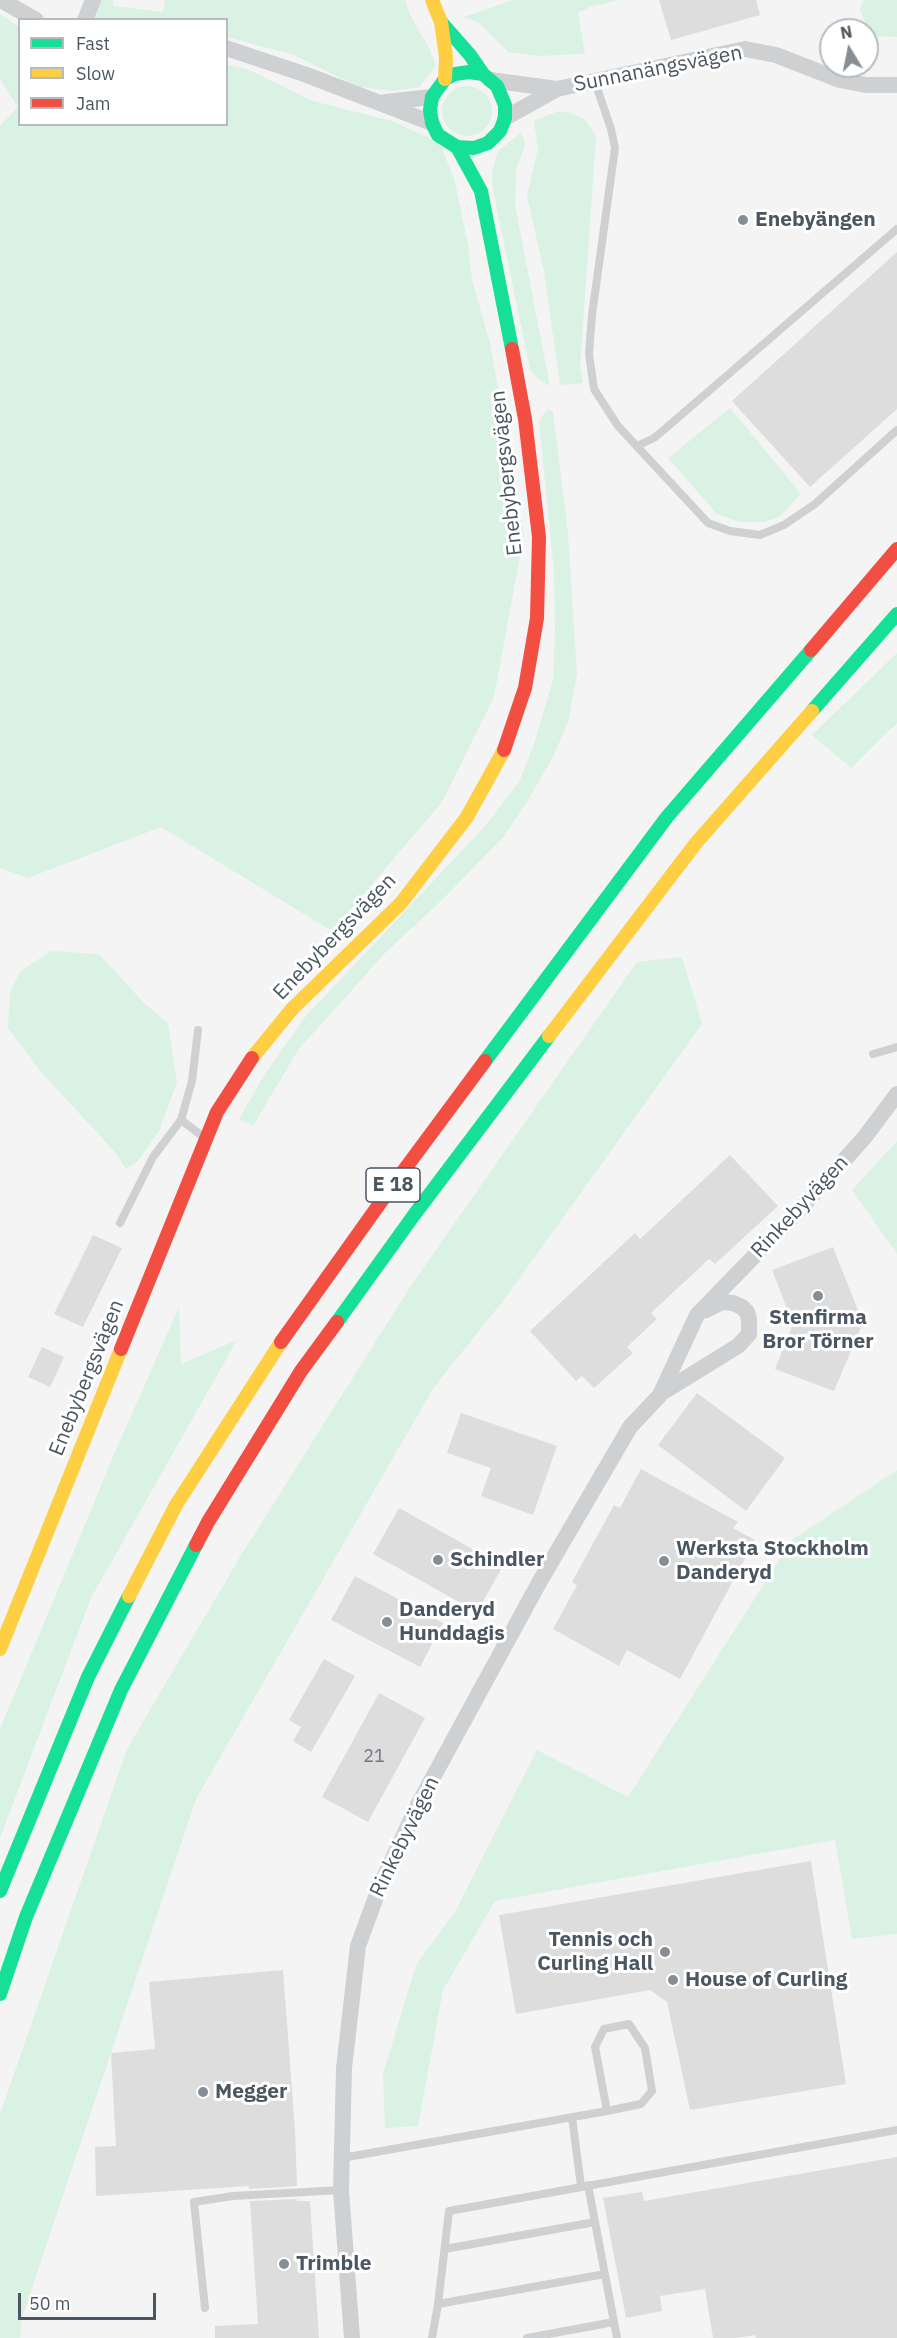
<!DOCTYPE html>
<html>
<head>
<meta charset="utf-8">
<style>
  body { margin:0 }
  #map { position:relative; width:897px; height:2338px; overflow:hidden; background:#f4f4f4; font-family:"IBM Plex Sans",sans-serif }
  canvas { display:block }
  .legend { position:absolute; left:18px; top:18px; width:210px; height:108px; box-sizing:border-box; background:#fff; border:2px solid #b7bbc0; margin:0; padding:8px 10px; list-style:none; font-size:18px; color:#4a5661 }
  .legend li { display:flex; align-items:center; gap:12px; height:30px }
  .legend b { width:30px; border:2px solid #b7bbc0 }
  .north { position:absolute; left:819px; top:18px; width:60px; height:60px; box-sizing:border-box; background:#fff; border:2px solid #b7bbc0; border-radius:50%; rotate:350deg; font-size:16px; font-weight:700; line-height:24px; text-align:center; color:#4a5661 }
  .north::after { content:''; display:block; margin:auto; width:21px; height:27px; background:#868d94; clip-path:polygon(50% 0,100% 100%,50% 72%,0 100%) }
  .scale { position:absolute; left:18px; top:2293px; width:138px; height:27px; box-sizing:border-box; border:3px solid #4a5661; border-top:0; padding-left:8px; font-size:18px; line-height:21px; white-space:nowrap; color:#4a5661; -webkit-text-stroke:4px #fff; paint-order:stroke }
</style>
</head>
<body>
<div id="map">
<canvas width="897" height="2338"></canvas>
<ul class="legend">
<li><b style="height:8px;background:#16e098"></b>Fast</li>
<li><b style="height:8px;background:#ffcf43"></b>Slow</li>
<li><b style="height:8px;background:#f24e42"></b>Jam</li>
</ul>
<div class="north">N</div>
<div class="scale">50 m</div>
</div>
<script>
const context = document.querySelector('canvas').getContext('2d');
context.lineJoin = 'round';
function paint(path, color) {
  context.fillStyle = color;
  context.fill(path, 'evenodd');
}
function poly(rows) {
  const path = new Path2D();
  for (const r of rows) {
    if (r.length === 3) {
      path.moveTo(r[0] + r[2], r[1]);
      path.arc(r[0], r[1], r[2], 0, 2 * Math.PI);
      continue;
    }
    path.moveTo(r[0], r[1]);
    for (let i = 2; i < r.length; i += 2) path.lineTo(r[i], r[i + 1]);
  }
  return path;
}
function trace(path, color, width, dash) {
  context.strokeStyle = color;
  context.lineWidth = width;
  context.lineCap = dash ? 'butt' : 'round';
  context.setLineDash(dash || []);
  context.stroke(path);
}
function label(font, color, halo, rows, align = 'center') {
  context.font = font + ' "IBM Plex Sans",sans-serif';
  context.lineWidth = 6;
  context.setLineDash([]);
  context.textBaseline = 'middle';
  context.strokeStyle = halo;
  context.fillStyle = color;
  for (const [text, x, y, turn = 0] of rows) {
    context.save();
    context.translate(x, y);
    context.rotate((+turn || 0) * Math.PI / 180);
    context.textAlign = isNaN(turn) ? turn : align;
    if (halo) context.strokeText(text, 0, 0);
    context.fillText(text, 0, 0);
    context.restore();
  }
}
paint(poly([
  [101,0,113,0,113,6,163,12,165,0,405,0,410,15,429,48,436,66,419,87,393,91,359,87,294,55,227,37,226,20,94,20],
  [513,0,619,0,590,7,578,13,585,54,539,56,508,52,479,23,464,17],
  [863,0,897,0,897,37,871,36,860,10],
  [0,14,19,27,20,124,226,124,227,65,247,69,313,101,392,121,440,143,455,182,468,245,472,280,490,343,524,534,494,697,442,802,332,931,161,827,28,878,0,868,0,126,18,107,0,79],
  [467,111,25],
  [556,112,569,112,585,120,596,136,580,368,583,383,560,385,544,272,527,196,538,148,534,121],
  [522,132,525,145,516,170,515,205,550,386,537,378,530,369,493,190,492,172,498,151],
  [730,408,801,494,779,517,763,522,739,522,717,514,668,458],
  [547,409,553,411,568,533,577,674,568,722,553,757,525,805,504,836,443,899,386,952,298,1050,253,1126,239,1119,263,1077,305,1017,486,825,520,780,534,744,553,680,555,632,554,572,539,421],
  [897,653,897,723,851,768,812,735],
  [51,951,99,954,144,1003,168,1023,177,1082,159,1131,138,1161,126,1169,115,1152,41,1072,8,1028,10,991,21,971],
  [682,957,702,1024,506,1297,434,1387,196,1799,22,2318,20,2338,0,2338,0,2114,127,1749,243,1552,410,1287,637,962],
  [897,1141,897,1254,852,1190],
  [179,1307,181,1364,237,1340,91,1598,0,1838,0,1729,115,1452],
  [897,1470,897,1934,852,1939,835,1840,495,1901,443,1990,418,2126,385,2128,383,2074,416,1965,455,1912,537,1750,628,1797,792,1540]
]), '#d9f2e3');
paint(poly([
  [659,0,756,0,760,15,671,40],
  [897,252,897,409,810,487,732,401],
  [730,1155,778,1206,715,1264,709,1259,651,1313,657,1319,627,1347,633,1353,594,1388,582,1376,576,1381,530,1331,635,1233,640,1239],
  [93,1235,122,1248,83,1327,54,1314],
  [833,1247,863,1323,834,1391,775,1369,793,1324,772,1270],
  [42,1347,64,1357,50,1387,28,1377],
  [697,1393,785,1458,746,1511,658,1445],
  [461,1413,557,1446,533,1515,481,1496,491,1468,447,1453],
  [641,1469,738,1522,733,1528,755,1540,680,1679,627,1650,619,1666,553,1629,577,1585,572,1582,614,1505,620,1508],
  [399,1508,503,1566,477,1612,373,1554],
  [355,1576,443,1623,420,1667,331,1620],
  [324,1659,355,1676,311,1752,293,1741,301,1727,289,1720],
  [379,1693,425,1718,368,1822,322,1797],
  [811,1861,846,2084,690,2110,667,2002,650,1990,516,2014,499,1915],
  [283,1970,295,2130,297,2186,249,2189,249,2186,96,2196,95,2147,116,2146,111,2053,155,2049,149,1982],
  [897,2157,897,2338,756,2338,755,2335,736,2338,713,2338,705,2289,660,2296,662,2311,626,2318,603,2198,642,2192,644,2201],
  [297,2199,297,2201,310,2201,319,2338,215,2338,215,2326,258,2324,250,2201]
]), '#ddddde');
trace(poly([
  [595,82,611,129,615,148,592,315,589,354,594,389,618,426,708,523,730,531,760,535,784,525,815,504,897,430],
  [637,446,654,438,666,428,897,229],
  [198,1030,192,1081,181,1120,205,1138],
  [873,1054,897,1047],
  [120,1223,153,1157,181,1120],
  [572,2117,581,2186],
  [342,2158,607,2111,641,2104,652,2091,645,2048,629,2024,604,2029,595,2047,607,2111],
  [588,2185,617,2338],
  [445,2249,595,2222],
  [438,2304,605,2274],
  [205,2308,194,2202,233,2196,341,2190],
  [432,2338,438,2304,449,2211,897,2130],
  [527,2338,614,2322]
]), '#ced0d2', 8);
trace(poly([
  [1,0,36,20],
  [85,20,93,0],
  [226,48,304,74,432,123],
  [490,80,557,89,745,49,776,55,840,80,866,85,897,85],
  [385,102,432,97],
  [505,118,557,89],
  [660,1394,738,1346,749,1334,749,1319,747,1312,742,1307,733,1303,722,1302,706,1310],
  [352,2338,341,2190,344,2068,358,1946,380,1886,419,1803,540,1581,630,1427,660,1395,697,1315,802,1207,864,1138,897,1094]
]), '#ced0d2', 16);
trace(poly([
  [441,22,470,55,483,74,497,86,505,105,505,118,500,131,488,143,474,148,457,147,438,135,432,123,430,110,432,97,445,79,455,74,469,72,483,74],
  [457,147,481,191,512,349],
  [812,711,897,614],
  [485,1061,667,817,811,650],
  [337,1322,414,1215,549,1036],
  [0,1891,88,1677,129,1596],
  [0,1994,26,1917,121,1690,196,1545]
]), '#16e098', 14);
trace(poly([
  [432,0,441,22,446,57,445,79],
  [549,1036,696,843,812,711],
  [252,1058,292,1009,401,903,467,817,504,750],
  [129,1596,176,1505,281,1342],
  [0,1649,121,1349]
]), '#ffcf43', 14);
trace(poly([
  [811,650,897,549],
  [504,750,525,688,537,618,539,537,525,419,512,349],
  [281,1342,393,1185,485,1061],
  [121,1349,217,1112,252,1058],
  [196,1545,208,1522,301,1371,337,1322]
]), '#f24e42', 14);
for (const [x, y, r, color] of [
  [743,220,6,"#868d94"],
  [818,1296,6,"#868d94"],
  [438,1560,6,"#868d94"],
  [664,1561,6,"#868d94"],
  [387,1622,6,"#868d94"],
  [665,1952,6,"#868d94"],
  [673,1980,6,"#868d94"],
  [203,2092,6,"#868d94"],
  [284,2264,6,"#868d94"]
]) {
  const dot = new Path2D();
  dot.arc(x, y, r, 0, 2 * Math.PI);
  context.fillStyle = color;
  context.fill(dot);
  trace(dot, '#fff', 2);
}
label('18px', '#707881', null, [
  ["21",374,1757]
]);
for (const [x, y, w] of [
  [393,1185,54]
]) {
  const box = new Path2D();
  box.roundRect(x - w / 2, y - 17, w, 34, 4.5);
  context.fillStyle = '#fff';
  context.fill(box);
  trace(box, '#4a5661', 1.5);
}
label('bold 20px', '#4a5661', null, [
  ["E 18",393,1185]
]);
label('21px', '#4a5661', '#fff', [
  ["Sunnanängsvägen",658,69,-11],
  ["Enebybergsvägen",507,473,-96],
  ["Enebybergsvägen",335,937,-46],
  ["Rinkebyvägen",800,1207,-47],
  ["Enebybergsvägen",87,1378,-68],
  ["Rinkebyvägen",405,1837,-64]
]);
label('bold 21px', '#4a5661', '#fff', [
  ["Enebyängen",755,220],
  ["Stenfirma",818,1318,"center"],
  ["Bror Törner",818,1342,"center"],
  ["Werksta Stockholm",676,1549],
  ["Danderyd",676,1573],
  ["Schindler",450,1560],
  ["Danderyd",399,1610],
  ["Hunddagis",399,1634],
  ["Tennis och",653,1940,"right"],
  ["Curling Hall",653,1964,"right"],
  ["House of Curling",685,1980],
  ["Megger",215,2092],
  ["Trimble",296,2264]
], 'left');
</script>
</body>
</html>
